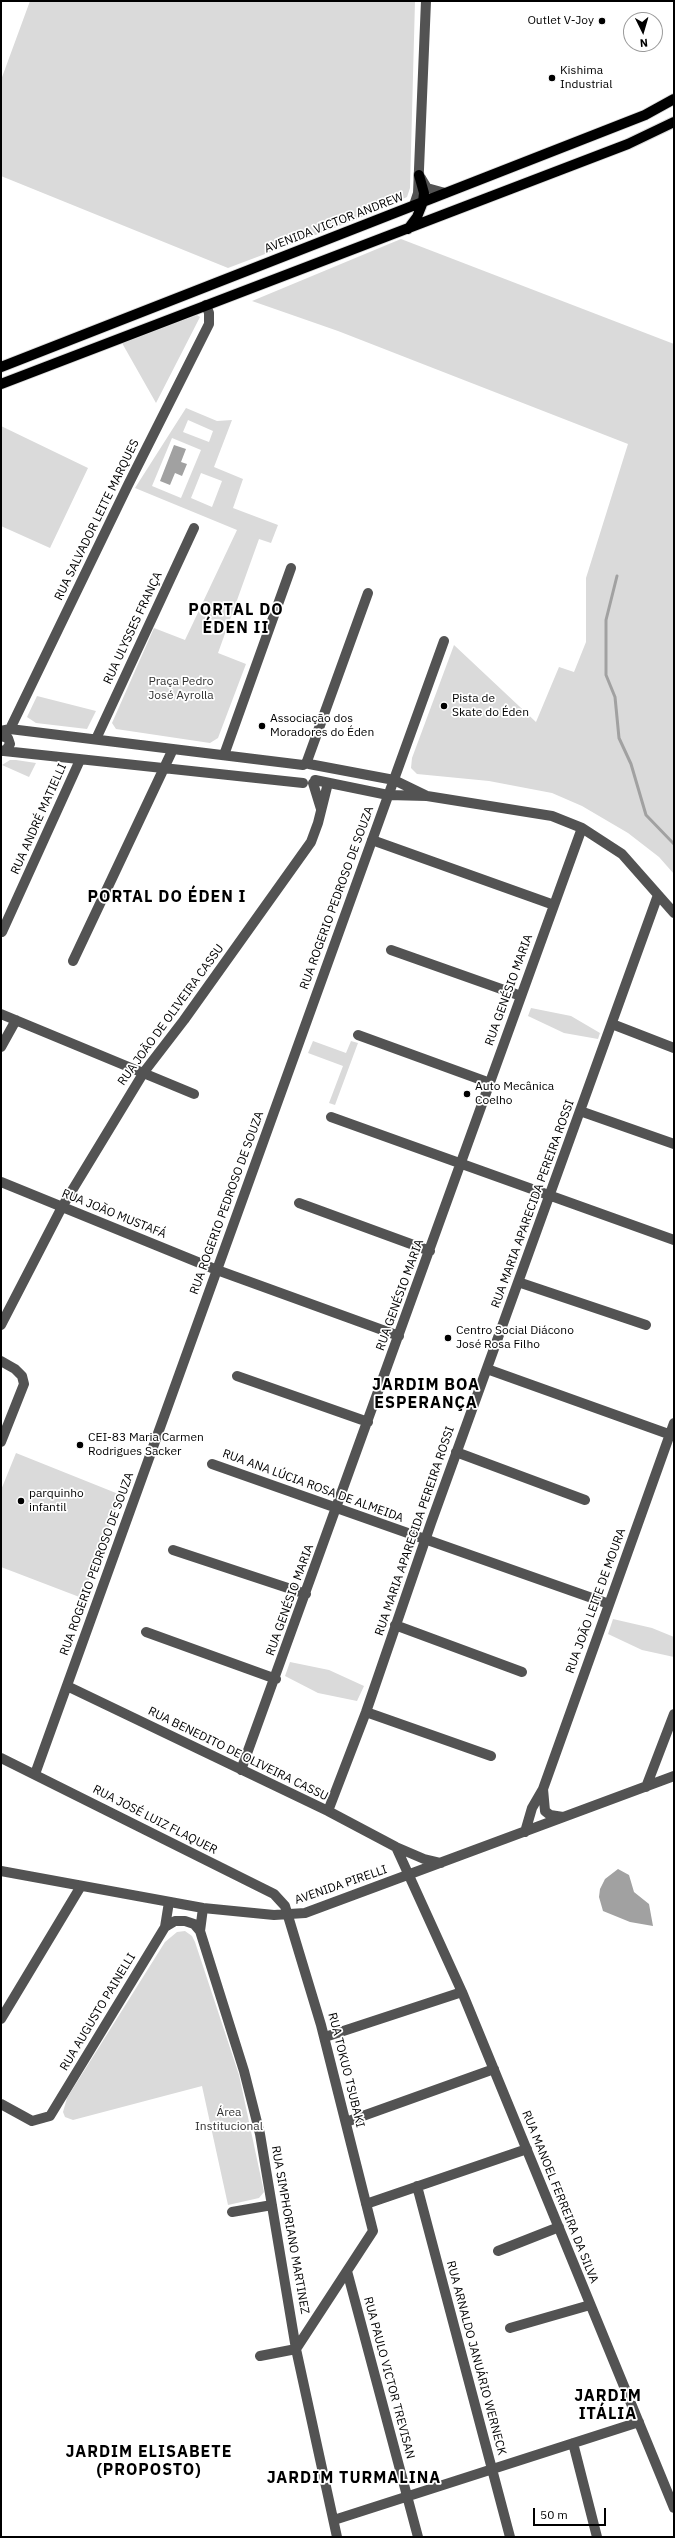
<!DOCTYPE html>
<html>
<head>
<meta charset="utf-8">
<style>
  body { margin:0 }
  #map { position:relative; width:675px; height:2538px; overflow:hidden; background:#fff; font-family:"IBM Plex Sans",sans-serif }
  canvas { display:block }
  .frame { position:absolute; inset:0; border:2px solid #000; pointer-events:none }
  .north { position:absolute; left:623px; top:12px; width:40px; height:40px; box-sizing:border-box; background:#fff; border:1px solid #999; border-radius:50%; rotate:175deg; font-size:11px; font-weight:700; line-height:16px; text-align:center; color:#000 }
  .north::after { content:''; display:block; margin:auto; width:14px; height:18px; background:#000; clip-path:polygon(50% 0,100% 100%,50% 72%,0 100%) }
  .scale { position:absolute; left:533px; top:2508px; width:73px; height:18px; box-sizing:border-box; border:2px solid #000; border-top:0; padding-left:5px; font-size:12px; line-height:14px; white-space:nowrap; color:#000; -webkit-text-stroke:3px #fff; paint-order:stroke }
</style>
</head>
<body>
<div id="map">
<canvas width="675" height="2538"></canvas>
<div class="frame"></div>
<div class="north">N</div>
<div class="scale">50 m</div>
</div>
<script>
const context = document.querySelector('canvas').getContext('2d');
context.lineJoin = 'round';
function paint(path, color) {
  context.fillStyle = color;
  context.fill(path, 'evenodd');
}
function poly(rows) {
  const path = new Path2D();
  for (const r of rows) {
    path.moveTo(r[0], r[1]);
    for (let i = 2; i < r.length; i += 2) path.lineTo(r[i], r[i + 1]);
  }
  return path;
}
function trace(path, color, width, dash) {
  context.strokeStyle = color;
  context.lineWidth = width;
  context.lineCap = dash ? 'butt' : 'round';
  context.setLineDash(dash || []);
  context.stroke(path);
}
function label(font, color, halo, rows, align = 'center') {
  context.font = font + ' "IBM Plex Sans",sans-serif';
  context.lineWidth = 3.5;
  context.setLineDash([]);
  context.textBaseline = 'middle';
  context.strokeStyle = halo;
  context.fillStyle = color;
  for (const [text, x, y, turn = 0] of rows) {
    context.save();
    context.translate(x, y);
    context.rotate((+turn || 0) * Math.PI / 180);
    context.textAlign = isNaN(turn) ? turn : align;
    if (halo) context.strokeText(text, 0, 0);
    context.fillText(text, 0, 0);
    context.restore();
  }
}
paint(poly([
  [30,1,415,1,410,188,407,197,355,220,228,268,1,176,1,80],
  [401,239,674,344,674,874,659,857,628,833,582,806,552,793,489,781,417,774,411,768,412,758,454,645,536,722,559,667,574,672,586,642,586,578,628,444,338,331,252,301],
  [197,315,200,317,156,403,122,343],
  [186,408,217,421,232,420,214,467,243,479,233,508,278,525,271,543,259,539,218,653,246,664,218,738,210,743,116,729,112,723,154,628,185,640,237,530,135,488],
  [188,420,213,431,209,442,183,432],
  [172,438,201,450,181,498,152,486],
  [201,473,222,481,212,507,191,498],
  [1,426,88,468,50,548,1,526],
  [37,696,96,711,87,729,36,723,27,717],
  [10,760,16,760,36,763,29,777,2,765],
  [531,1008,571,1016,600,1033,598,1039,564,1033,528,1016],
  [313,1041,346,1053,351,1041,358,1043,335,1105,329,1103,343,1066,308,1053],
  [16,1453,121,1495,82,1598,1,1567,1,1490],
  [613,1619,652,1628,674,1637,674,1657,642,1650,608,1634],
  [290,1662,329,1670,364,1686,357,1701,318,1693,285,1676],
  [185,1931,192,1936,195,1942,239,2075,264,2192,259,2198,228,2205,202,2086,73,2120,65,2117,63,2112,67,2098,165,1942,177,1932]
]), '#dadada');
paint(poly([
  [174,445,186,449,181,462,187,464,182,476,175,473,170,485,160,481],
  [618,1869,629,1875,634,1892,649,1904,653,1926,630,1922,603,1911,599,1897,600,1889,605,1879]
]), '#a1a1a1');
trace(poly([
  [617,576,606,620,606,675,615,697,619,738,631,764,646,815,674,844]
]), '#a1a1a1', 3);
const major = poly([
  [408,229,417,217,423,202,424,193,419,175],
  [1,367,645,115,674,99],
  [1,384,628,144,674,122]
]);
trace(major, '#dbdbdb', 12);
trace(poly([
  [421,178,427,188,445,193],
  [414,205,418,193,426,1],
  [10,729,128,485,209,324,209,313,206,305],
  [1,731,10,729,303,765],
  [1,736,8,738,10,744,6,750,1,751],
  [96,739,194,528],
  [4,751,303,783],
  [224,755,291,568],
  [306,764,368,593],
  [309,764,394,780,427,796],
  [315,780,388,795,427,796,552,816,582,828,622,854,674,913],
  [313,783,321,809],
  [372,840,554,905],
  [2,932,80,760],
  [391,950,521,996],
  [73,961,173,749],
  [1,1014,194,1094],
  [612,1024,674,1048],
  [358,1035,490,1083],
  [1,1047,16,1020],
  [580,1111,674,1144],
  [331,1117,674,1240],
  [1,1182,217,1270,399,1336],
  [299,1203,430,1251],
  [518,1282,646,1325],
  [1,1325,62,1207,144,1072,184,1020,311,842,318,823,328,783],
  [1,1361,15,1369,22,1376,24,1384,1,1442],
  [487,1369,674,1436],
  [237,1376,368,1422],
  [456,1452,585,1500],
  [212,1464,609,1604],
  [173,1550,306,1594],
  [395,1625,522,1672],
  [146,1632,276,1679],
  [67,1686,328,1811,396,1847,424,1859,441,1863],
  [366,1712,491,1756],
  [1,1758,274,1894,285,1906,321,2025,373,2231,296,2349,260,2356],
  [241,1770,582,828],
  [35,1774,444,641],
  [646,1787,674,1714],
  [543,1789,545,1811,550,1815,563,1817],
  [328,1811,366,1712,431,1523,658,895],
  [525,1832,532,1808,543,1789,674,1423],
  [396,1847,462,1992,674,2508],
  [1,1871,203,1908,274,1915,305,1913,674,1776],
  [165,1927,175,1921,185,1921,194,1924,200,1931,244,2071,260,2134,296,2349,337,2537],
  [200,1931,203,1908],
  [1,2019,81,1886],
  [325,2037,462,1992],
  [1,2104,32,2121,50,2116,165,1927,169,1902],
  [346,2122,494,2069],
  [417,2186,510,2537],
  [366,2204,527,2149],
  [232,2212,272,2205],
  [498,2251,559,2227],
  [347,2271,418,2537],
  [510,2328,590,2305],
  [573,2443,597,2537],
  [334,2520,639,2422]
]), '#535353', 10);
trace(major, '#000', 10);
for (const [x, y, r, color] of [
  [602,21,4,"#000"],
  [552,78,4,"#000"],
  [444,706,4,"#000"],
  [262,726,4,"#000"],
  [467,1094,4,"#000"],
  [448,1338,4,"#000"],
  [80,1445,4,"#000"],
  [21,1501,4,"#000"]
]) {
  const dot = new Path2D();
  dot.arc(x, y, r, 0, 2 * Math.PI);
  context.fillStyle = color;
  context.fill(dot);
  trace(dot, '#fff', 1.5);
}
label('12px', '#000', '#fff', [
  ["Outlet V-Joy",594,21,"right"],
  ["Kishima",560,71],
  ["Industrial",560,85],
  ["Pista de",452,699],
  ["Skate do Éden",452,713],
  ["Associação dos",270,719],
  ["Moradores do Éden",270,733],
  ["Auto Mecânica",475,1087],
  ["Coelho",475,1101],
  ["Centro Social Diácono",456,1331],
  ["José Rosa Filho",456,1345],
  ["CEI-83 Maria Carmen",88,1438],
  ["Rodrigues Sacker",88,1452],
  ["parquinho",29,1494],
  ["infantil",29,1508]
], 'left');
label('12px', '#000', '#fff', [
  ["AVENIDA VICTOR ANDREW",334,223,-21],
  ["RUA SALVADOR LEITE MARQUES",97,520,-64],
  ["RUA ULYSSES FRANÇA",133,628,-65],
  ["RUA ANDRÉ MATIELLI",39,819,-66],
  ["RUA ROGERIO PEDROSO DE SOUZA",337,898,-70],
  ["RUA GENÉSIO MARIA",509,990,-70],
  ["RUA JOÃO DE OLIVEIRA CASSU",171,1015,-54],
  ["RUA ROGERIO PEDROSO DE SOUZA",227,1203,-70],
  ["RUA MARIA APARECIDA PEREIRA ROSSI",533,1204,-70],
  ["RUA JOÃO MUSTAFÁ",114,1214,22],
  ["RUA GENÉSIO MARIA",400,1295,-70],
  ["RUA ANA LÚCIA ROSA DE ALMEIDA",313,1486,20],
  ["RUA MARIA APARECIDA PEREIRA ROSSI",415,1531,-71],
  ["RUA ROGERIO PEDROSO DE SOUZA",97,1564,-70],
  ["RUA GENÉSIO MARIA",290,1600,-70],
  ["RUA JOÃO LEITE DE MOURA",596,1601,-70],
  ["RUA BENEDITO DE OLIVEIRA CASSU",238,1754,26],
  ["RUA JOSÉ LUIZ FLAQUER",155,1820,27],
  ["AVENIDA PIRELLI",341,1885,-19],
  ["RUA AUGUSTO PAINELLI",98,2012,-59],
  ["RUA TOKUO TSUBAKI",346,2070,76],
  ["RUA MANOEL FERREIRA DA SILVA",560,2197,68],
  ["RUA SIMPHORIANO MARTINEZ",290,2230,80],
  ["RUA ARNALDO JANUÁRIO WERNECK",476,2358,75],
  ["RUA PAULO VICTOR TREVISAN",389,2378,75]
]);
label('12px', '#313131', '#fff', [
  ["Praça Pedro",181,682],
  ["José Ayrolla",181,696],
  ["Área",229,2113],
  ["Institucional",229,2127]
]);
context.letterSpacing = '1px';
label('bold 16px', '#000', '#fff', [
  ["PORTAL DO",236,610],
  ["ÉDEN II",236,628],
  ["PORTAL DO ÉDEN I",167,897],
  ["JARDIM BOA",426,1385],
  ["ESPERANÇA",426,1403],
  ["JARDIM",608,2396],
  ["ITÁLIA",608,2414],
  ["JARDIM ELISABETE",149,2452],
  ["(PROPOSTO)",149,2470],
  ["JARDIM TURMALINA",354,2478]
]);
context.letterSpacing = '0px';
</script>
</body>
</html>
